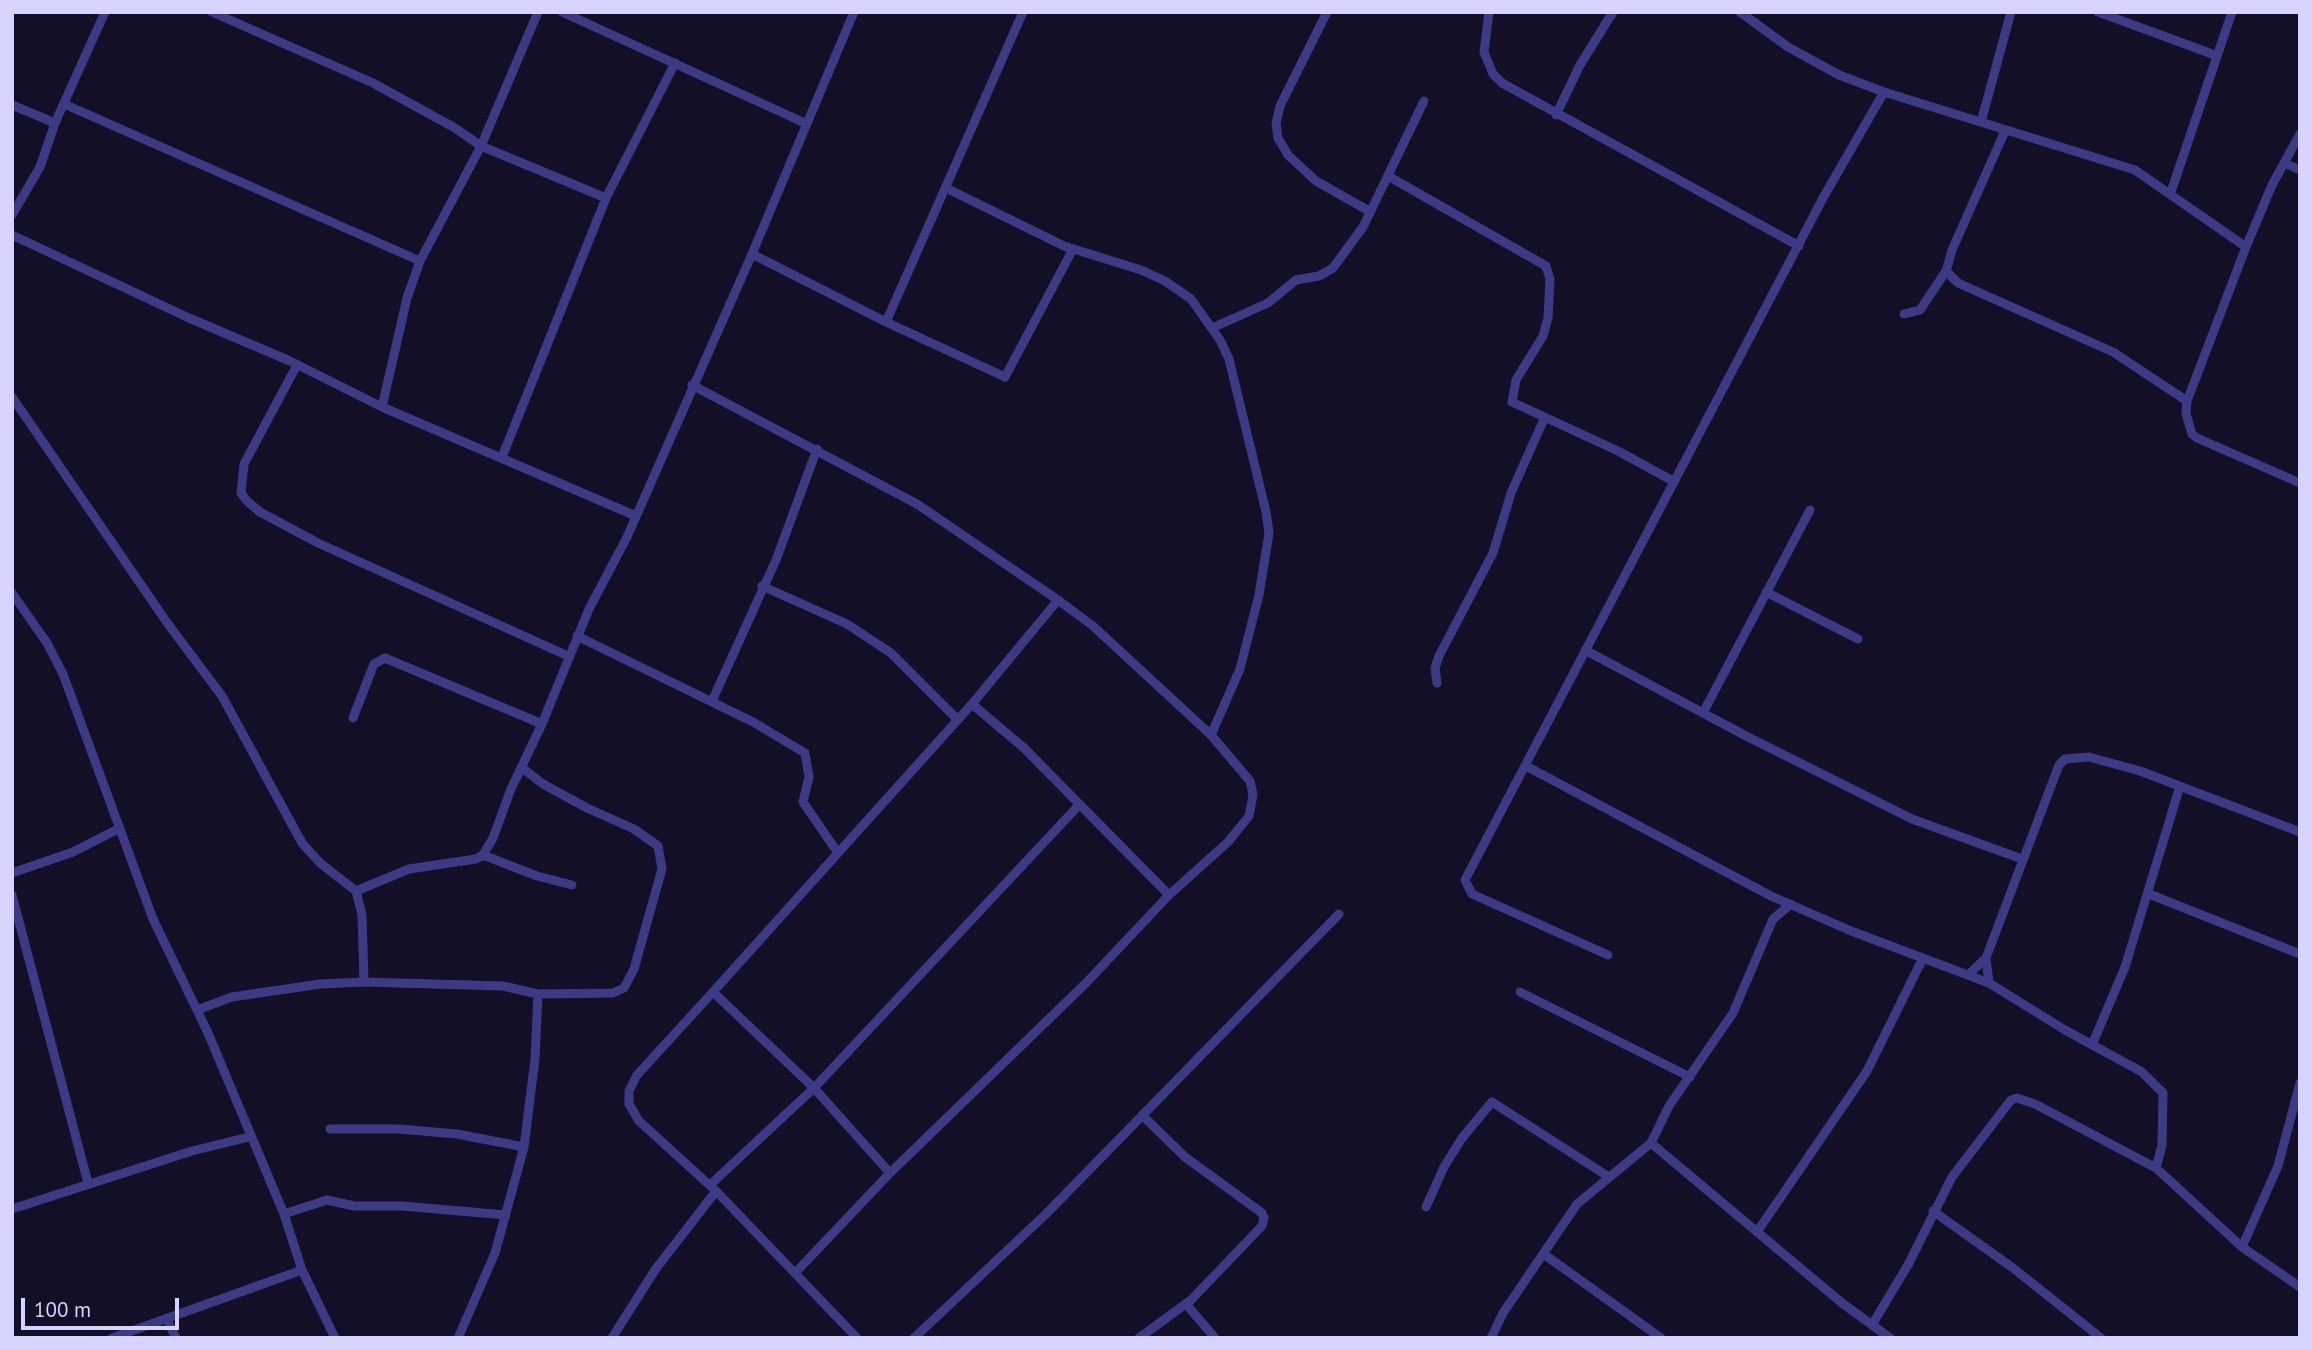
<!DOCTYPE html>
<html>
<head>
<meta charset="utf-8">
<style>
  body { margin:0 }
  #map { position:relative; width:2312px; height:1350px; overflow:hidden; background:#130f26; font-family:"PT Sans",sans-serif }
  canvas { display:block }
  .frame { position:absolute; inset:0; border:14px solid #d9d4ff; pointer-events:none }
  .scale { position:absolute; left:21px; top:1298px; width:158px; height:32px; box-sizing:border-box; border:4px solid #d9d4ff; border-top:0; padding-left:9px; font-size:21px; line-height:24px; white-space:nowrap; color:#d9d4ff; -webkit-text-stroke:5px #130f26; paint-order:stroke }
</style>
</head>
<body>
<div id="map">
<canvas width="2312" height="1350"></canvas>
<div class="frame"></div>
<div class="scale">100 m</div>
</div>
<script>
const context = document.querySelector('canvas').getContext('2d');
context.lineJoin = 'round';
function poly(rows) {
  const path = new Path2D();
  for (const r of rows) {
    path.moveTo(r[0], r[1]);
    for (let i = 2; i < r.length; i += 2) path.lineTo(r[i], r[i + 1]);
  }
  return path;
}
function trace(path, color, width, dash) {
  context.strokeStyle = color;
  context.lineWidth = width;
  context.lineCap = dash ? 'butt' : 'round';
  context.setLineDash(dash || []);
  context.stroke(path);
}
trace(poly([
  [212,12,373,83,455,128,481,146,606,198],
  [562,12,807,124],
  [1327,12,1280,106,1276,123,1278,138,1288,155,1316,181,1369,211],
  [1489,12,1484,52,1493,74,1502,83,1799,246],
  [1740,12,1788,47,1839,75,1884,92,2135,170,2246,247],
  [2098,12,2215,55],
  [64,104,420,261],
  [12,105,55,123],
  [1556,115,1580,65,1613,12],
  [1981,122,2011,12],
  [2300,134,2272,185,2246,247,2187,401,2186,414,2192,434,2197,438,2300,483],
  [2284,163,2300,170],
  [1388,176,1546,266,1550,279,1548,318,1543,336,1516,380,1512,402,1618,451,1673,481],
  [946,188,1064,246,1141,270,1165,281,1191,299,1220,340,1229,359,1266,512,1269,533,1259,595,1240,669,1211,735],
  [2171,192,2232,12],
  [12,215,40,167,55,123,105,12],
  [12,235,189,318,290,361,382,407,636,516],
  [752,254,886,322,1005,377,1073,249],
  [1946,271,1958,283,2113,352,2187,401],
  [1904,314,1920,310,1946,271,1952,250,2005,131],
  [886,322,1023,12],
  [1212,328,1268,303,1296,280,1319,276,1333,268,1363,227,1424,101],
  [297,365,244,464,241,493,247,501,260,512,318,543,568,656],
  [692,385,917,504,1058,600,1093,626,1211,735,1250,781,1253,795,1249,816,1228,842,1169,895,1086,983,890,1173,796,1272],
  [12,397,168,624,222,696,302,843,320,863,356,891,362,915,364,982],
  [382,407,407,298,420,261,481,146,538,12],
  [502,457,606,198,675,63],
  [762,586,847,624,891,653,958,720],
  [1766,592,1858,639],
  [12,593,47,643,63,674,153,919,208,1033,284,1214,302,1270,335,1338],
  [577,636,753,722,805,753,809,777,803,802,838,853],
  [1585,650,1746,736,1912,819,2022,859],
  [1437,683,1435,668,1439,656,1493,553,1511,493,1544,419],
  [712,701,776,560,817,449],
  [972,704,1024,748,1169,895],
  [1704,711,1810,510],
  [353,718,374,664,385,658,542,724],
  [1526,766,1771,896,1851,931,1989,983,2065,1030,2142,1072,2163,1093,2162,1145,2156,1168,2242,1247,2300,1287],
  [483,855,537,876,572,885],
  [12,873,73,852,120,828],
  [356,891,409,869,476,859,483,855,493,838,511,789,542,724,589,609,627,537,752,254,854,12],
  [2149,894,2300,954],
  [12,895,88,1183],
  [1791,904,1773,919,1733,1013,1669,1106,1651,1143,1842,1303,1890,1338],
  [1608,955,1472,894,1465,880,1823,198,1884,92],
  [1986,958,1989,983],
  [1968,975,1986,958,2059,765,2065,759,2089,757,2140,771,2300,832],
  [713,992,637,1075,629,1091,629,1104,639,1121,716,1191,857,1338],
  [1520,992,1690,1077],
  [197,1010,232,997,320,984,364,982,503,986,538,994,613,993,624,988,634,969,662,869,658,846,634,829,587,808,543,784,521,767],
  [2092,1045,2125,967,2180,786],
  [330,1129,399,1129,457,1134,524,1147],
  [890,1173,814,1088,713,992,972,704,1058,600],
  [710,1185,814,1088,1079,805],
  [1426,1207,1444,1167,1462,1138,1492,1102,1609,1177],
  [12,1209,192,1151,249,1137],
  [1933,1211,2013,1268,2101,1338],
  [284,1214,327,1200,354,1206,402,1206,506,1215],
  [1757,1232,1867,1071,1923,958],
  [2242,1247,2278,1166,2300,1083],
  [1545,1255,1661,1338],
  [1186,1304,1215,1338],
  [167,1320,176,1338],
  [1872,1325,1909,1263,1952,1177,2011,1100,2017,1098,2035,1104,2156,1168],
  [112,1338,302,1270],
  [458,1338,495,1253,524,1147,535,1059,538,994],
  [612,1338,655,1270,716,1191],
  [914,1338,1046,1214,1339,914],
  [1139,1338,1191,1300,1262,1226,1264,1218,1262,1213,1185,1157,1142,1115],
  [1491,1338,1503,1313,1577,1204,1651,1143]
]), '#3d3a85', 9);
</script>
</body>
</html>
